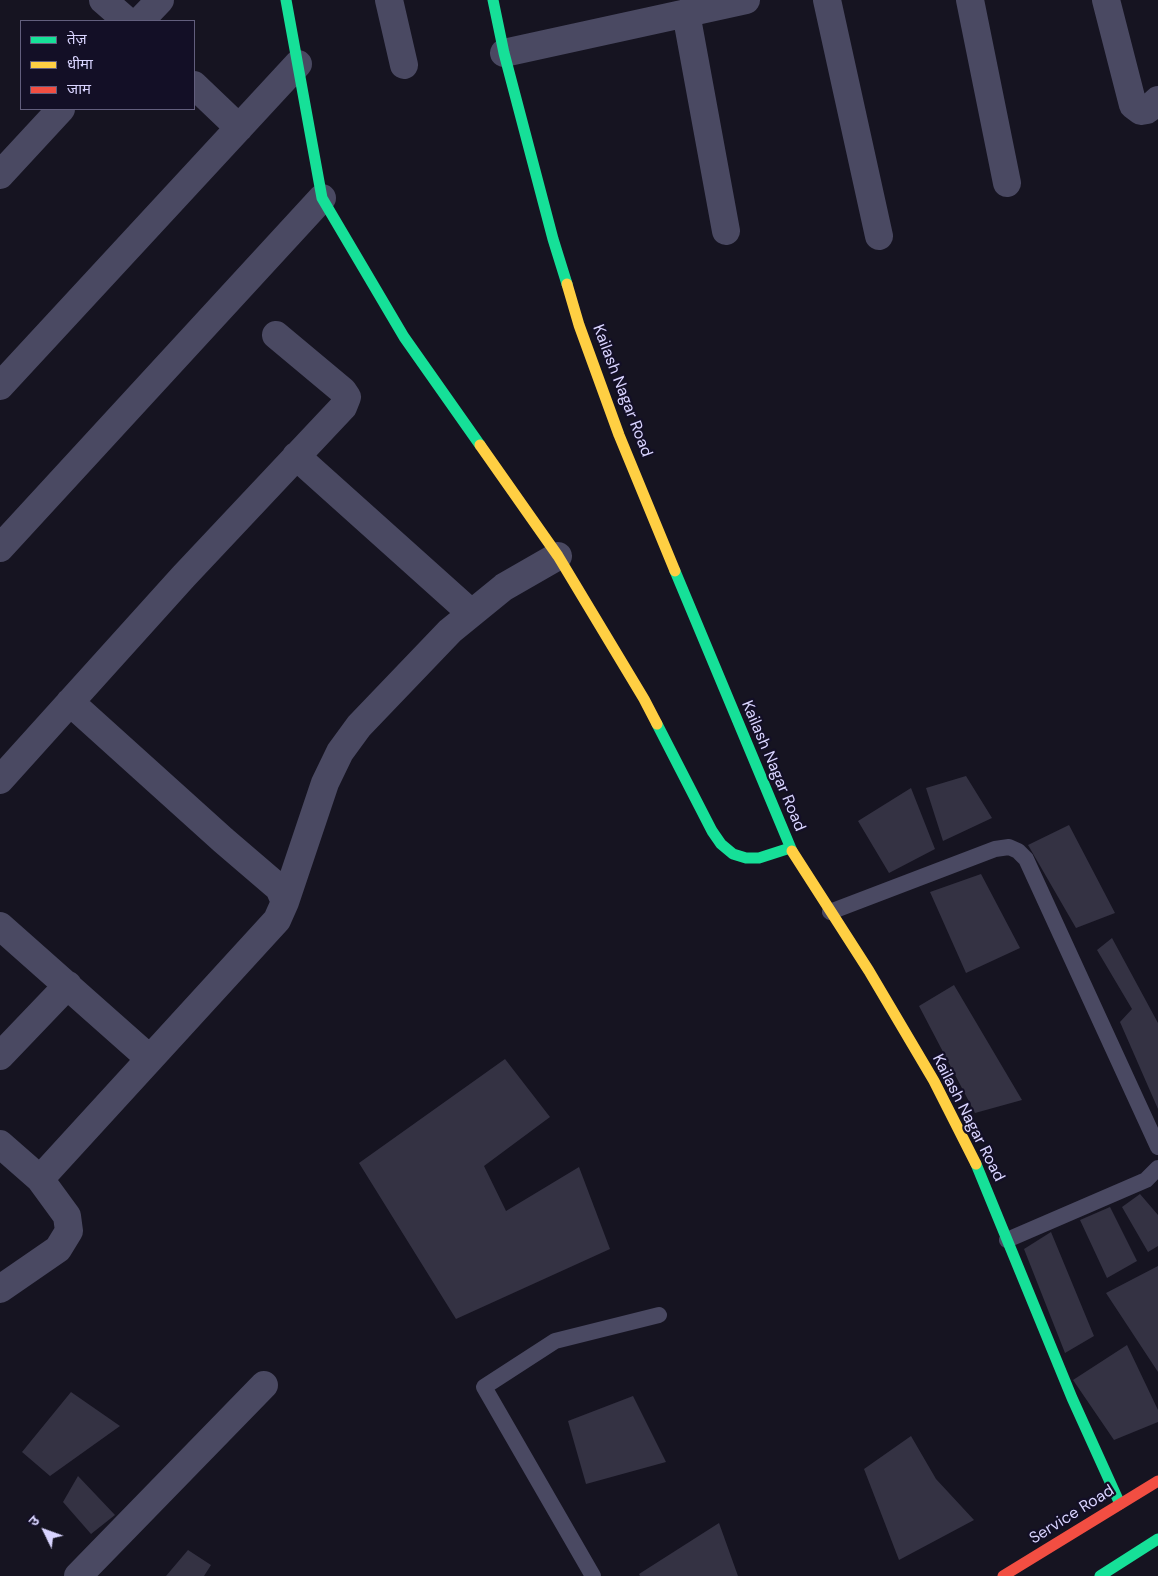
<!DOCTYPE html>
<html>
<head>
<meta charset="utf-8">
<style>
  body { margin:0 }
  #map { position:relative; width:1158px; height:1576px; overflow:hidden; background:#161421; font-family:"DM Sans","Noto Sans Devanagari",sans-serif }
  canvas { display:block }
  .legend { position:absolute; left:20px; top:20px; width:175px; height:90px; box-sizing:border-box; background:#130f26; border:1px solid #625e7d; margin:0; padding:6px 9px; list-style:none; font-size:15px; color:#d9d4ff }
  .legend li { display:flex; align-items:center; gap:10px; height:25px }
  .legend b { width:25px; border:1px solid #625e7d }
  .north { position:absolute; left:20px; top:1506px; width:50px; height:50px; -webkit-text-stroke:4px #130f26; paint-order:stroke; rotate:312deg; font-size:14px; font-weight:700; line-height:20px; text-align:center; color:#d9d4ff }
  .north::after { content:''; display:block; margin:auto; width:18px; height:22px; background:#d9d4ff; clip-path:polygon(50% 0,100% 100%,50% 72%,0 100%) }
</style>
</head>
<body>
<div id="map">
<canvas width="1158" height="1576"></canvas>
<ul class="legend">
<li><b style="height:6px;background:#16e098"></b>तेज़</li>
<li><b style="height:6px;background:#ffcf43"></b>धीमा</li>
<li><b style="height:6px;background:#f24e42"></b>जाम</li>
</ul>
<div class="north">उ</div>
</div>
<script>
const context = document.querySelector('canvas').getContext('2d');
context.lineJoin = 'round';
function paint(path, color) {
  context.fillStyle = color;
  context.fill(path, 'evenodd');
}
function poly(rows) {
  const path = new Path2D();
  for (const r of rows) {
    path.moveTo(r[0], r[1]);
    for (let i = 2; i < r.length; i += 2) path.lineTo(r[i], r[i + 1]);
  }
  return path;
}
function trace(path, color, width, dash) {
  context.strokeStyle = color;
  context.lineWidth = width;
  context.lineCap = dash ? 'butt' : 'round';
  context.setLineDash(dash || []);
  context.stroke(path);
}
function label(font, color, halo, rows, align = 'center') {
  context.font = font + ' "DM Sans",sans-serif';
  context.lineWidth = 4.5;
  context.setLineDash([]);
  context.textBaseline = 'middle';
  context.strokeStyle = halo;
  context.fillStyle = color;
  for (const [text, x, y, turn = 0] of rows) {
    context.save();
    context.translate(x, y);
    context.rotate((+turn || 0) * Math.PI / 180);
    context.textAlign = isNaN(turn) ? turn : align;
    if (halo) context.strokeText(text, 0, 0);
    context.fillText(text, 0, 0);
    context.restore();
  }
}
paint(poly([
  [966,776,992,818,943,841,926,788],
  [911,788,935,849,889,873,858,821],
  [1069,825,1115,913,1076,928,1028,845],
  [981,874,1020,948,966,973,930,892],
  [1112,938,1158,1023,1158,1109,1120,1022,1132,1009,1097,950],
  [954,985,1022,1100,975,1113,919,1006],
  [505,1059,550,1117,484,1166,506,1211,579,1167,610,1249,456,1319,359,1163],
  [1140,1194,1158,1215,1158,1246,1148,1252,1122,1207],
  [1110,1207,1137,1261,1107,1278,1080,1220],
  [1051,1232,1094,1336,1065,1353,1024,1249],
  [1158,1266,1158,1372,1106,1293],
  [1127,1345,1158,1410,1158,1422,1114,1440,1073,1380],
  [71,1392,120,1426,50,1476,22,1452],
  [633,1396,666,1462,586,1484,568,1421],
  [911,1436,936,1479,974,1520,899,1560,864,1469],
  [78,1476,115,1515,91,1534,63,1502],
  [719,1523,738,1576,640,1576,639,1574],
  [188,1550,211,1565,204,1576,166,1576]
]), '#343243');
trace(poly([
  [830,912,995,849,1009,847,1018,851,1026,859,1158,1147],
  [1007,1240,1146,1180,1158,1168],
  [593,1576,484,1387,555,1341,659,1315]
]), '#4a4962', 16);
trace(poly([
  [103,0,127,21],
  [389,0,404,65],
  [827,0,879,236],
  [970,0,1007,183],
  [1106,0,1133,105,1141,111,1147,110,1158,100],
  [686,13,726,231],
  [140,21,160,0],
  [504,53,746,0],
  [194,85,239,128],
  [0,175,61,109],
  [0,386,298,64],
  [296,456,471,613],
  [0,548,322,198],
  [70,702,223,840,279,888,285,902],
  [0,780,183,577,343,407,347,397,343,391,276,335],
  [0,926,150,1059],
  [0,1056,68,985],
  [0,1144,40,1179,67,1216,69,1231,58,1249,0,1289],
  [40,1179,277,920,285,902,325,783,340,752,359,726,450,631,504,587,558,556],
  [78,1576,264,1385]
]), '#4a4962', 28);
trace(poly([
  [286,0,322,198,404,337,480,445],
  [493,0,504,53,553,239,567,284],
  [675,571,792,851],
  [657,724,712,831,721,844,733,854,746,858,759,858,790,848],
  [976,1164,1072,1398,1120,1504],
  [1100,1576,1158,1539]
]), '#16e098', 11);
trace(poly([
  [567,284,579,325,619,435,675,571],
  [480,445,558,556,644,699,657,724],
  [792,851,869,971,934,1081,976,1164]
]), '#ffcf43', 11);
trace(poly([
  [1003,1576,1158,1481]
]), '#f24e42', 11);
label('16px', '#d9d4ff', '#130f26', [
  ["Kailash Nagar Road",622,391,69],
  ["Kailash Nagar Road",773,766,67],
  ["Kailash Nagar Road",968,1118,63],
  ["Service Road",1072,1515,-32]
]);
</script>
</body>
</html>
